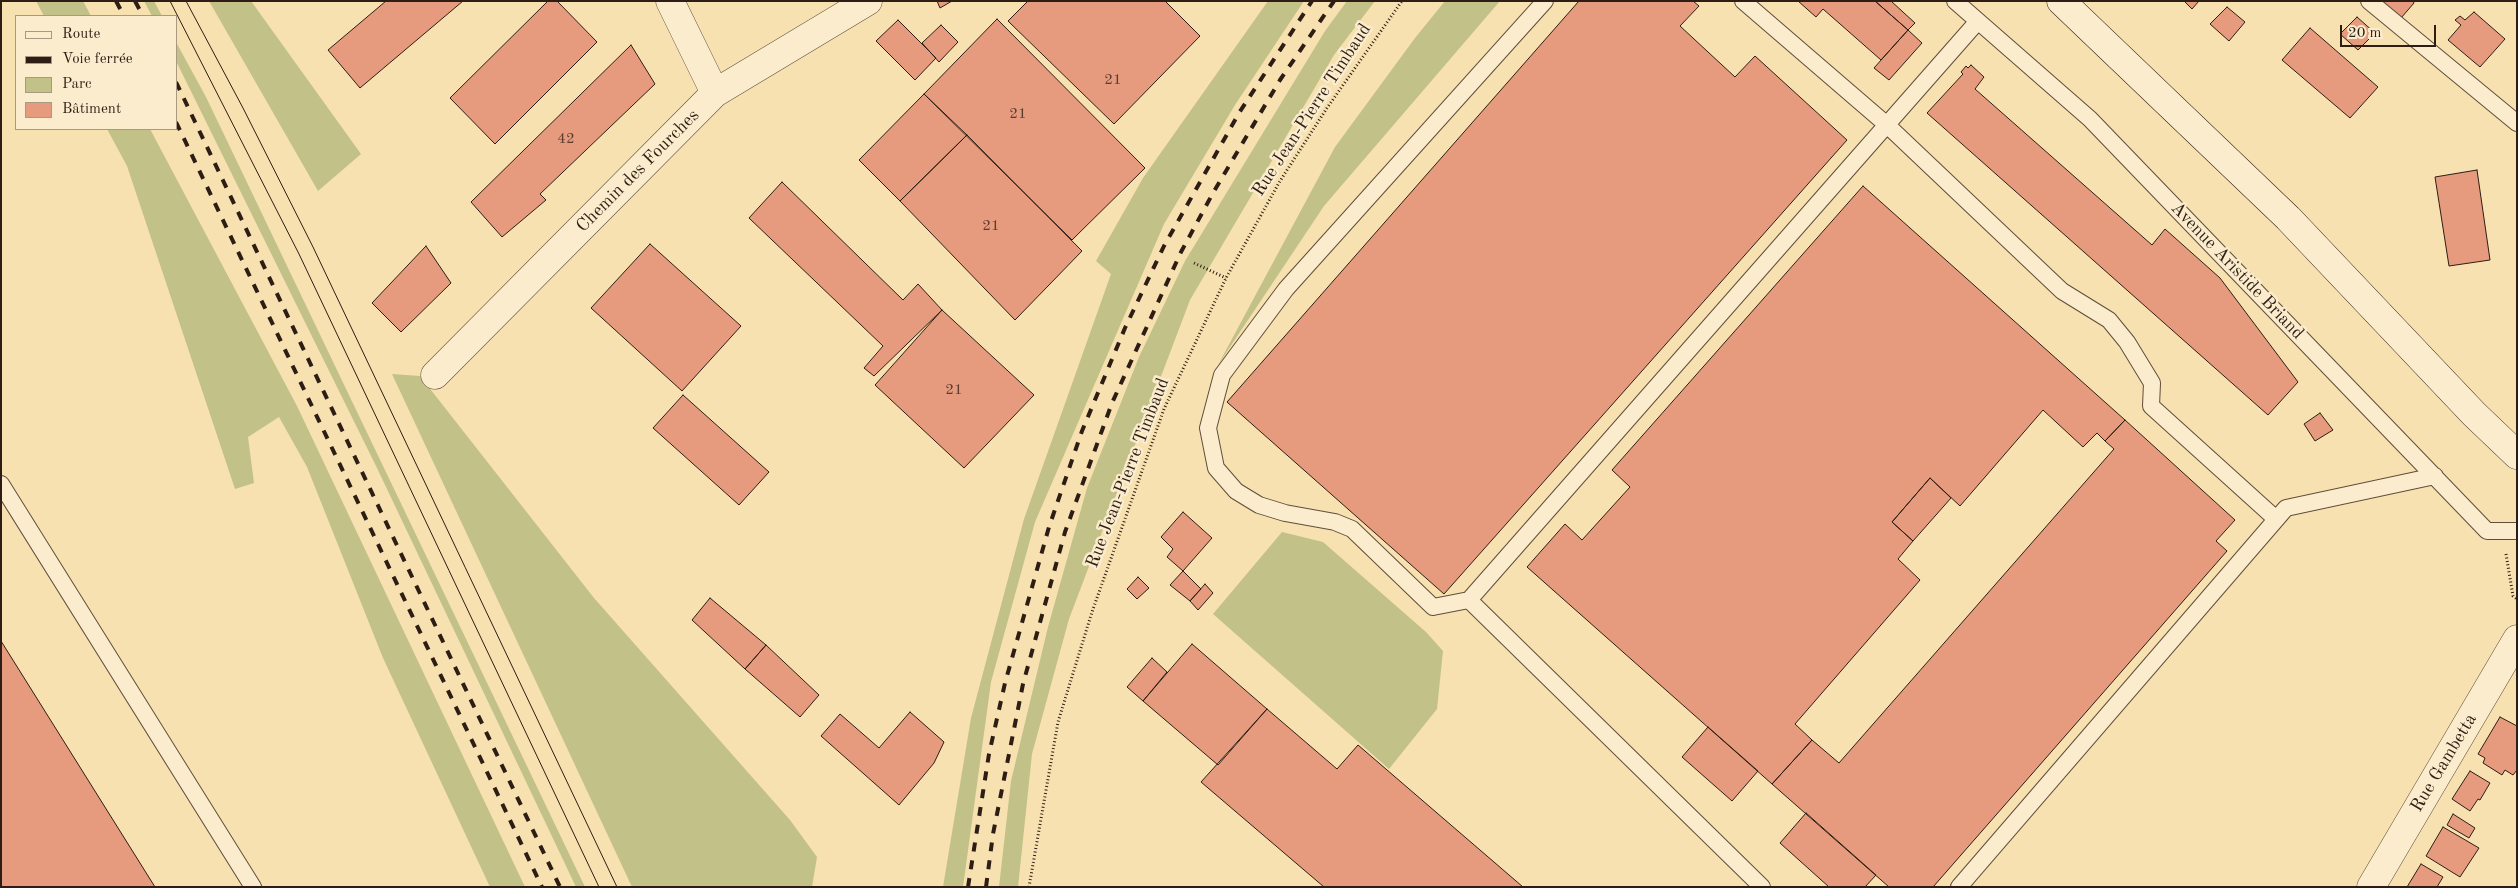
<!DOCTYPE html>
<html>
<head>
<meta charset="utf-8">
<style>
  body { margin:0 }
  #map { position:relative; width:2518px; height:888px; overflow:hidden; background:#f7e1b1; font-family:"Old Standard TT",serif }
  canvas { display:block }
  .frame { position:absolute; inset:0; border:2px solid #2e1d14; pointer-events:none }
  .legend { position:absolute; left:15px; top:15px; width:162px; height:115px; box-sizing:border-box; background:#faeccc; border:1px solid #a89982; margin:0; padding:6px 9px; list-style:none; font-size:15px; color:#2e1d14 }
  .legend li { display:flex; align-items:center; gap:10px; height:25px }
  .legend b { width:25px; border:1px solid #a89982 }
  .scale { position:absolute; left:2340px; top:25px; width:96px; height:22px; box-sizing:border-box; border:2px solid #2e1d14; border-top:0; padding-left:6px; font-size:15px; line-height:18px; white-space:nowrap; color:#2e1d14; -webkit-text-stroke:4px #faeccc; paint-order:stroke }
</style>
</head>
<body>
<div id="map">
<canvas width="2518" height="888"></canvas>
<div class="frame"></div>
<ul class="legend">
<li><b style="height:6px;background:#faeccc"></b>Route</li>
<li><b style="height:6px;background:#2e1d14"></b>Voie ferrée</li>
<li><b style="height:14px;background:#c2c188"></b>Parc</li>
<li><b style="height:14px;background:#e69a7e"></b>Bâtiment</li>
</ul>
<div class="scale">20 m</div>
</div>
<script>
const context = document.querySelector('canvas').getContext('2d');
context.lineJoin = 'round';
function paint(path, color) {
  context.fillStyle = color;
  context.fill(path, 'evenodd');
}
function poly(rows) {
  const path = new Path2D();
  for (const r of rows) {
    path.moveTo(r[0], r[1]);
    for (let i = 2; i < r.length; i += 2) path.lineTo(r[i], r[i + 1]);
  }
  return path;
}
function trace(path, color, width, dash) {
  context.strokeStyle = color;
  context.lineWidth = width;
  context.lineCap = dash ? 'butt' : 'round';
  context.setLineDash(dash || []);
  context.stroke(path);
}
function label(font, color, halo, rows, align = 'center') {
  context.font = font + ' "Old Standard TT",serif';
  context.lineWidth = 5;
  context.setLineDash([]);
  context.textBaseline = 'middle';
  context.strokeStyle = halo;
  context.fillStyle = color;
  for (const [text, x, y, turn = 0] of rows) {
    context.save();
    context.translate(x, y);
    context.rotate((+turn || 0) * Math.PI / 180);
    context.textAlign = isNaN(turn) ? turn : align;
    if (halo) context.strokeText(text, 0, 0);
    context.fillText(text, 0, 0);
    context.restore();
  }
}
paint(poly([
  [36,1,83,1,91,16,44,16],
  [144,1,154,1,162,16,152,16],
  [209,1,251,1,361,154,318,191],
  [1268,1,1304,1,1235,105,1164,224,1035,522,991,682,963,887,943,887,971,718,1024,519,1111,274,1096,261,1143,178],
  [1347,1,1375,1,1334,55,1190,300,1069,619,1032,754,1018,887,999,887,1011,781,1048,627,1087,488,1139,357,1185,261,1325,31],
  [1445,1,1500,1,1324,206,1218,365,1335,147,1415,38],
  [176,42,206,97,585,887,576,887,377,468,176,61],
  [107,129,150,129,297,406,525,887,490,887,383,658,307,467,279,417,248,437,254,483,235,489,127,166],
  [392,374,420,376,594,598,790,820,817,857,812,887,632,887],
  [1282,532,1323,542,1426,632,1443,651,1437,709,1389,769,1213,614]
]), '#c2c188');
const building = poly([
  [386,1,463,1,360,88,328,50,386,1],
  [548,1,557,1,597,42,495,144,450,98,548,1],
  [937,1,952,1,940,8,937,1],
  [1028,1,1165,1,1200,36,1114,124,1008,21,1028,1],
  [1579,1,1693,1,1699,6,1680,26,1735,77,1755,56,1847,140,1444,594,1227,402,1579,1],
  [1798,1,1875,1,1908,30,1881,60,1823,9,1816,17,1798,1],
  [1875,1,1891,1,1915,23,1908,30,1875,1],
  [2184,1,2199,1,2192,9,2184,1],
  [2382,1,2413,1,2414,3,2401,18,2382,1],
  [2227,7,2245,22,2229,41,2210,24,2227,7],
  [2474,12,2505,39,2480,67,2448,40,2461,25,2455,20,2460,16,2465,20,2474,12],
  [2357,17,2375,33,2358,50,2340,34,2357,17],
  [997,19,1145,168,1072,240,924,94,997,19],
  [898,20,936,58,915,80,876,41,898,20],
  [941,25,958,42,939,62,922,43,941,25],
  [2310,28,2378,87,2350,118,2282,60,2310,28],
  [1908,30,1922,43,1889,80,1874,68,1908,30],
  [631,45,655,84,540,194,546,200,502,237,471,202,631,45],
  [1971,65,1984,77,1975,89,2152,245,2165,229,2220,278,2298,382,2268,415,1927,113,1963,74,1961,72,1966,66,1968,68,1971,65],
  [924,94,967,135,900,201,859,160,924,94],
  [967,135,1082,251,1015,320,900,201,967,135],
  [2477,170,2490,260,2449,266,2435,177,2477,170],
  [782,182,903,300,918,284,942,310,874,376,864,368,883,346,749,218,782,182],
  [1863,186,2125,420,2105,441,2097,433,2083,447,2043,410,1960,506,1930,478,1892,522,1913,541,1898,559,1920,580,1795,724,1812,740,1772,784,1527,567,1565,524,1582,540,1630,487,1612,470,1863,186],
  [650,244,741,326,682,391,591,308,650,244],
  [426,246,451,283,401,332,372,303,426,246],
  [942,310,1034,395,964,468,875,385,942,310],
  [683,395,769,472,739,505,653,428,683,395],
  [2320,413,2333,430,2315,441,2304,424,2320,413],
  [2125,420,2235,520,2216,541,2227,551,1933,887,1889,887,1772,784,1812,740,1839,763,2114,449,2105,441,2125,420],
  [1930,478,1951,498,1913,541,1892,522,1930,478],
  [1183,512,1212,538,1183,571,1167,557,1173,549,1161,537,1183,512],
  [1183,571,1201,589,1190,601,1170,585,1183,571],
  [1138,577,1149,588,1137,599,1127,589,1138,577],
  [1205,584,1213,593,1198,610,1190,601,1205,584],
  [710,598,766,645,745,669,692,620,710,598],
  [1,641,155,887,1,887,1,641],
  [1192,644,1267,709,1218,765,1143,701,1192,644],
  [766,645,819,695,800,717,745,669,766,645],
  [1152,658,1167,672,1143,701,1127,687,1152,658],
  [1267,709,1337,769,1358,745,1523,887,1324,887,1201,782,1267,709],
  [910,712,944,742,934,763,899,805,821,736,840,714,879,748,910,712],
  [2500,717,2517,726,2517,770,2513,775,2505,770,2502,775,2483,763,2485,758,2478,754,2500,717],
  [1708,727,1758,771,1732,801,1682,757,1708,727],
  [2470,771,2490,783,2480,800,2478,799,2470,811,2452,799,2470,771],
  [1806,813,1876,875,1865,887,1829,887,1780,843,1806,813],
  [2453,814,2475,828,2469,838,2447,825,2453,814],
  [2443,827,2479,848,2460,877,2426,856,2443,827],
  [2421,864,2443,877,2437,887,2407,887,2421,864]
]);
paint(building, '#e69a7e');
trace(building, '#2e1d14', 1);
const lane = poly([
  [1743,1,1887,125,2062,291,2109,320,2127,342,2152,383,2151,406,2276,519],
  [1955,1,2090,119,2487,531,2517,531],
  [2369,1,2517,123],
  [1,484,253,887],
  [1469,600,1433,607,1352,529,1335,522,1285,513,1259,505,1236,491,1216,468,1208,428,1222,375,1286,289,1545,1],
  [1762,887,1469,600,1978,21],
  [1959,887,2286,508,2435,476]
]);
const street = poly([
  [670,1,715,93],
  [435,375,715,93,868,1],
  [2371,887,2517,639]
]);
const secondary = poly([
  [2061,1,2288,218,2474,414,2517,455]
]);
trace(lane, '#604e3b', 18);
trace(street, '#604e3b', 29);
trace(secondary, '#2e1d14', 29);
trace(poly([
  [1194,263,1226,278],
  [2506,554,2513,596,2517,599],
  [1029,887,1058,722,1092,612,1164,409,1226,278,1280,181,1327,108,1402,1]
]), '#2e1d14', 3, [1, 2.5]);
trace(lane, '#faeccc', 16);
trace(street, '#faeccc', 28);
trace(secondary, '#faeccc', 28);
trace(poly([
  [170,1,299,254,599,887],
  [186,1,243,108,313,247,617,887]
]), '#2e1d14', 1);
trace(poly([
  [116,1,124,16],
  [135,1,143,16],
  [176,82,560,887],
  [176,122,542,887],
  [968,887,989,754,1005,683,1049,527,1082,431,1125,328,1164,246,1239,113,1312,1],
  [986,887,993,834,1023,684,1065,532,1112,403,1181,252,1213,193,1280,80,1334,1]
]), '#2e1d14', 4, [9, 9]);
label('15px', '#5c3c2e', null, [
  ["21",1113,80],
  ["21",1018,114],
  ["42",566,139],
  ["21",991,226],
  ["21",954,390]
]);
label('18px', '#2e1d14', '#faeccc', [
  ["Rue Jean-Pierre Timbaud",1312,110,-57],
  ["Chemin des Fourches",638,171,-45],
  ["Avenue Aristide Briand",2237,271,46],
  ["Rue Jean-Pierre Timbaud",1128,473,-69],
  ["Rue Gambetta",2444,763,-59]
]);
</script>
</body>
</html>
